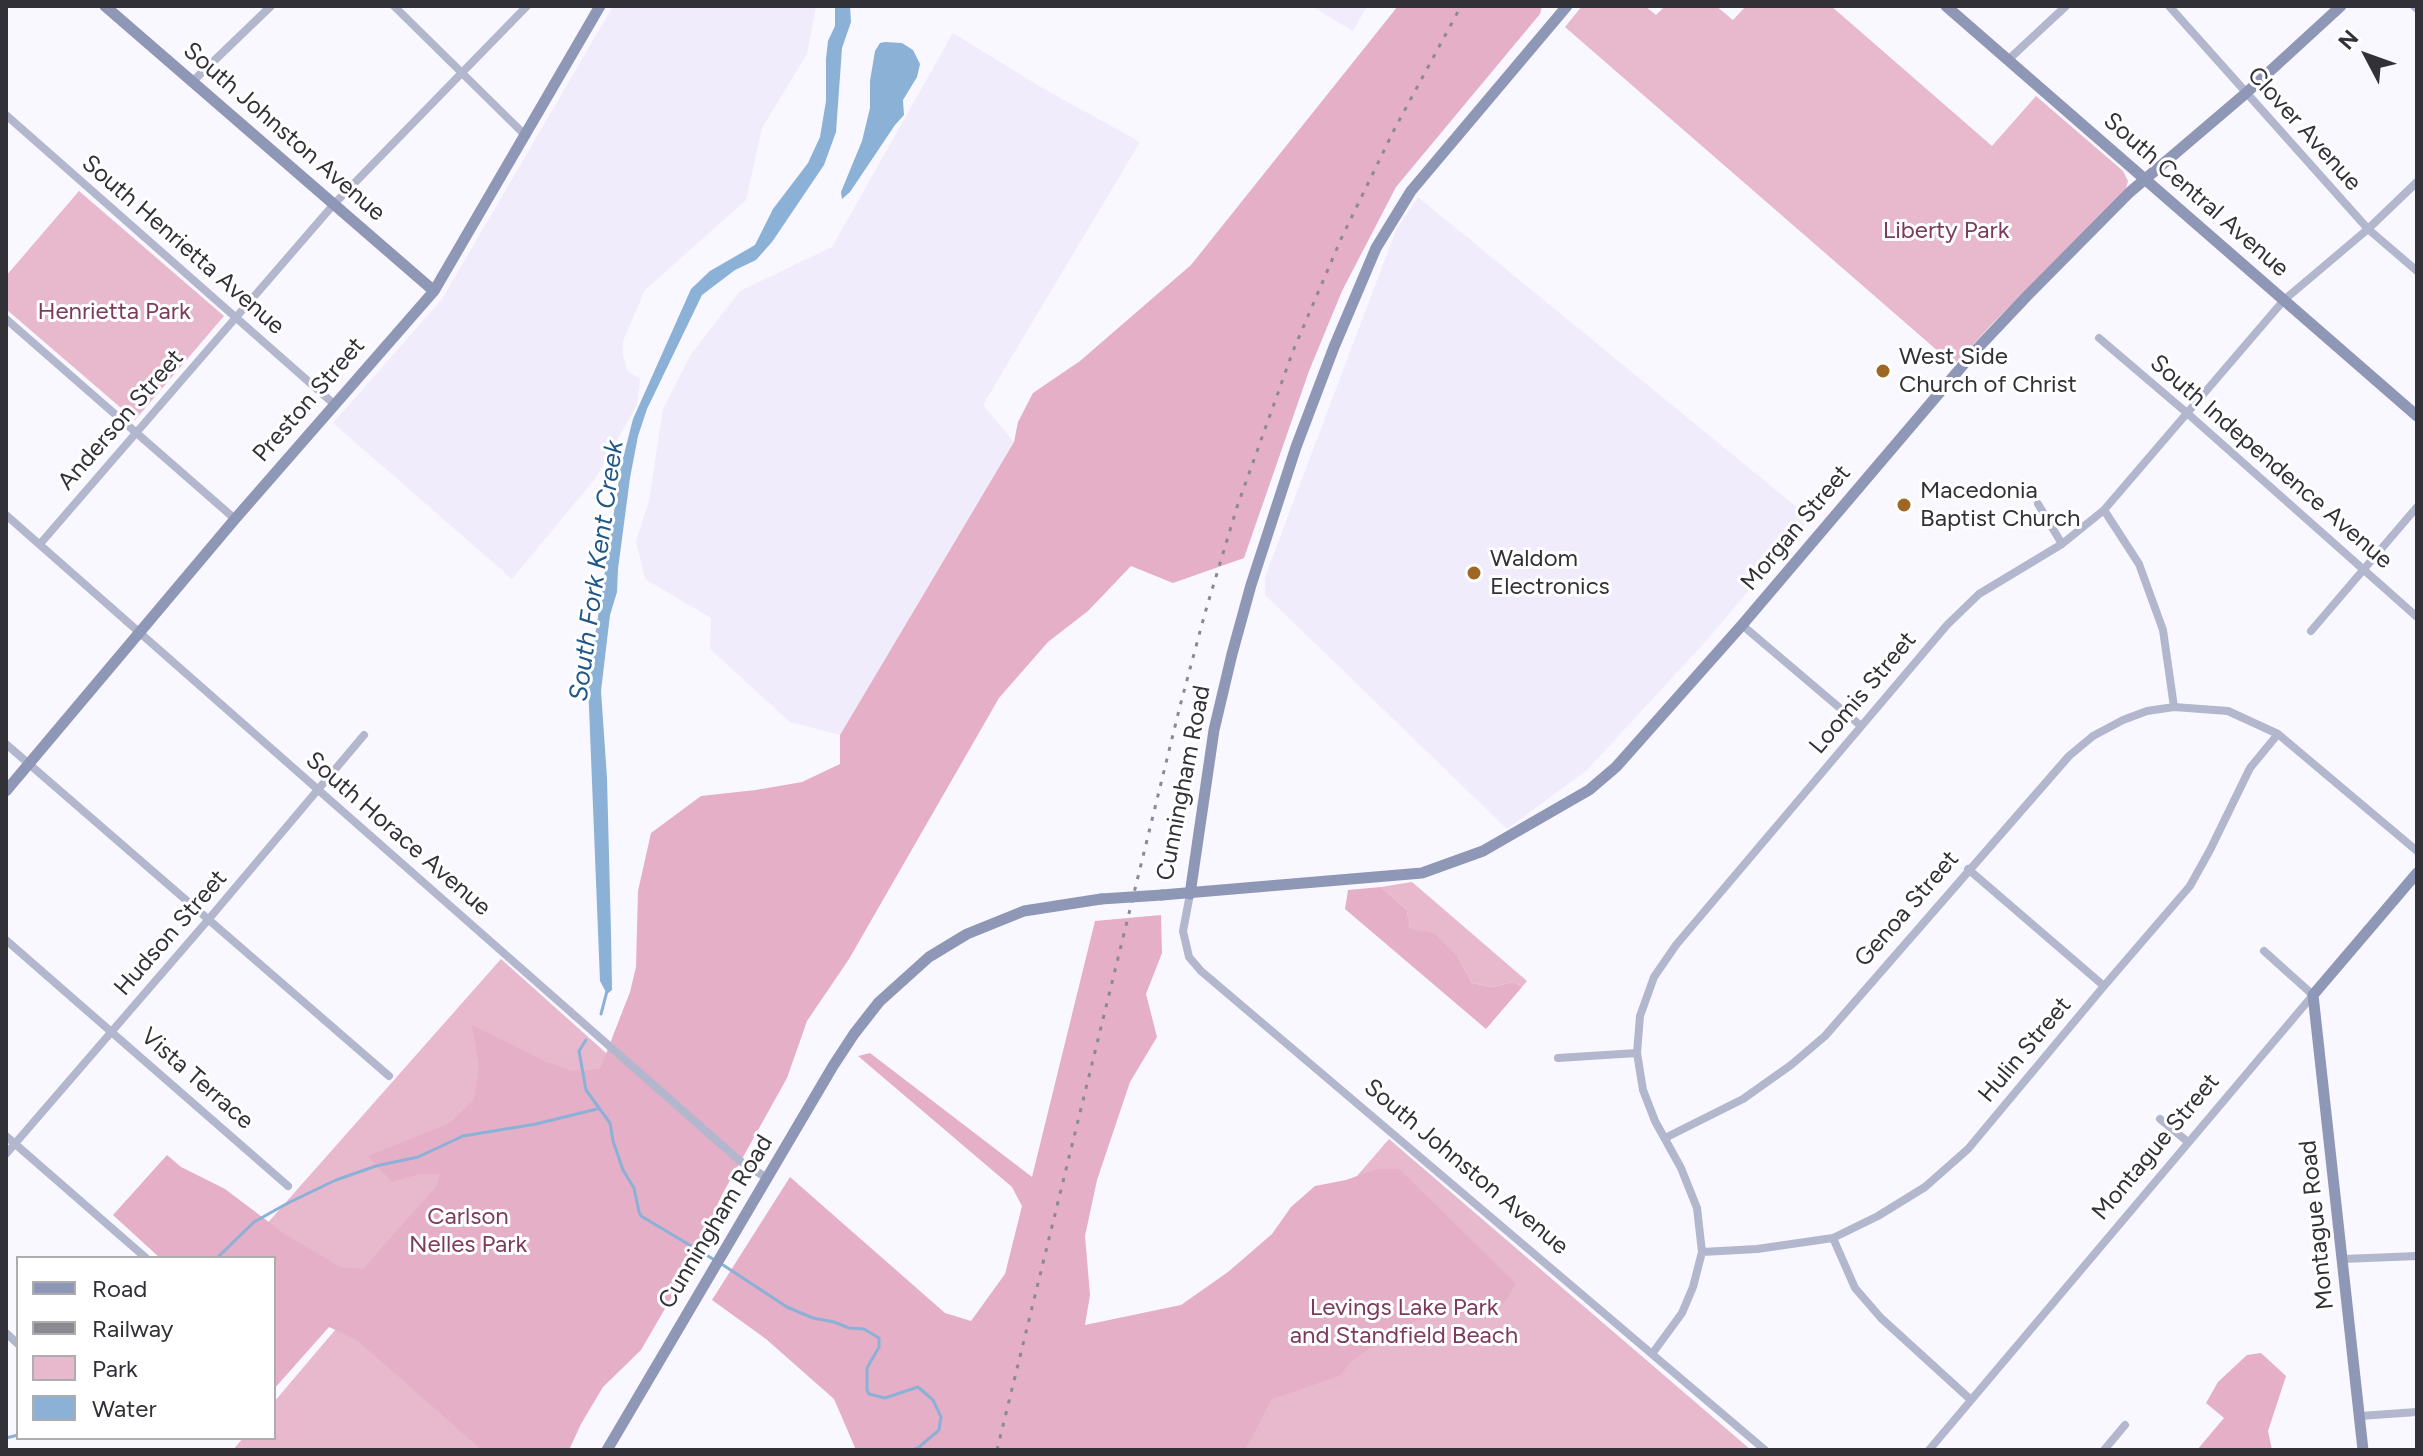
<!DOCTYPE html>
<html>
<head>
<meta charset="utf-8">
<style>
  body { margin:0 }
  #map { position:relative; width:2423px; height:1456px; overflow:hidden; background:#f9f7ff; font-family:Figtree,sans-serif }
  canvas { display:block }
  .frame { position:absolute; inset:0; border:8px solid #333138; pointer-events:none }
  .legend { position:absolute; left:16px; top:1256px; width:260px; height:184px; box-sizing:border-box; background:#fff; border:2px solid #adadaf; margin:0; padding:10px 14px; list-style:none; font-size:24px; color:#333138 }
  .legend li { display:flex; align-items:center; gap:16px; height:40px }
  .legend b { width:40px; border:2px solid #adadaf }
  .north { position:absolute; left:2327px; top:16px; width:80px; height:80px; -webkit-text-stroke:6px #fff; paint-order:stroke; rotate:311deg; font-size:22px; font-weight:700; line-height:32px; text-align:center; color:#333138 }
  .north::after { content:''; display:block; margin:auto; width:28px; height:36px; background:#333138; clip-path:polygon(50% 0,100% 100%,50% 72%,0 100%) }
</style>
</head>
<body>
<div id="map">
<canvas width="2423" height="1456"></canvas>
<div class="frame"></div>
<ul class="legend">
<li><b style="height:10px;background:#8f97b6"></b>Road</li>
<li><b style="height:10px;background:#8c8a91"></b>Railway</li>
<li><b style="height:22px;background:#e8b8cd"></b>Park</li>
<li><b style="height:22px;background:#8bb1d7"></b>Water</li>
</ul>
<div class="north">N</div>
</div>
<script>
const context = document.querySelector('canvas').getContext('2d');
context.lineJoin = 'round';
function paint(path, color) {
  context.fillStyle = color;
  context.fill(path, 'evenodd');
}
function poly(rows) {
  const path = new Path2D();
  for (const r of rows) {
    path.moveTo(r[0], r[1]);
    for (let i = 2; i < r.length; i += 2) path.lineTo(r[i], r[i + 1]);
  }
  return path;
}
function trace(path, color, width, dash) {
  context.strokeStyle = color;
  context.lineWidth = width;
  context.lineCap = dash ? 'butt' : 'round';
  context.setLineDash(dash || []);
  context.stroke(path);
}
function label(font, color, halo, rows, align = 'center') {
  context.font = font + ' Figtree,sans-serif';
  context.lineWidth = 6;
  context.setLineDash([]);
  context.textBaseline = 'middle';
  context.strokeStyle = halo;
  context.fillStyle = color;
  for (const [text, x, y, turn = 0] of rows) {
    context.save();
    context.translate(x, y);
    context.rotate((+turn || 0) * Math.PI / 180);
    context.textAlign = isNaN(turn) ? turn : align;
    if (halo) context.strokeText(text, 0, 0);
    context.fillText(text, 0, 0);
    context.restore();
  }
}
paint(poly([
  [613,6,816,6,807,54,762,128,746,200,645,290,623,341,623,356,628,371,640,379,637,405,595,479,512,579,333,423,442,299],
  [1311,6,1367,6,1353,31],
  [953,33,1044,89,1140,142,983,405,1014,442,840,735,790,722,710,649,711,618,645,579,636,541,649,501,663,409,691,354,740,291,832,247],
  [1418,197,1810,518,1706,641,1587,770,1507,829,1265,595,1265,577,1396,230]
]), '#f1ecfc');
paint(poly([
  [1582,6,1645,6,1656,15,1665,6,1716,6,1733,20,1746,6,1831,6,1992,146,2036,96,2123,171,2128,181,2125,192,1993,323,1954,365,1565,27],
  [79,191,224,316,135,420,6,309,6,276],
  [1412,882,1527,981,1522,987,1514,982,1492,987,1472,983,1458,957,1410,930,1407,910,1381,887],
  [501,959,701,1138,512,1450,233,1450,243,1438,274,1438,274,1402,341,1323,274,1258,249,1244],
  [1389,1139,1751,1450,1120,1450]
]), '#e8b8cd');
paint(poly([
  [1398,6,1542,6,1540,14,1396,187,1342,291,1309,371,1244,558,1173,583,1131,566,1088,611,1048,642,999,698,849,959,807,1021,787,1078,723,1193,688,1269,641,1350,603,1387,581,1424,569,1450,482,1450,357,1340,329,1327,274,1389,274,1258,160,1258,113,1215,167,1155,181,1167,225,1189,286,1235,340,1267,363,1269,436,1187,440,1174,419,1174,392,1182,368,1156,450,1123,474,1100,479,1066,472,1025,547,1062,571,1071,600,1069,630,992,636,967,638,891,651,833,701,796,756,790,802,782,840,764,840,735,1014,442,1018,422,1033,393,1080,361,1191,265],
  [1381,887,1407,910,1410,929,1434,933,1458,957,1472,983,1492,987,1514,982,1522,987,1486,1029,1345,909,1348,890],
  [1161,915,1162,953,1146,994,1157,1037,1130,1082,1097,1180,1085,1236,1090,1295,1085,1325,1181,1305,1228,1272,1272,1234,1291,1207,1315,1186,1346,1180,1377,1169,1399,1169,1516,1284,1503,1304,1471,1312,1434,1315,1402,1326,1353,1360,1339,1376,1272,1399,1245,1450,856,1450,834,1399,766,1339,712,1300,790,1177,945,1313,971,1321,1005,1274,1022,1206,1012,1187,858,1056,870,1053,1032,1177,1095,921],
  [2261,1353,2286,1376,2268,1431,2272,1450,2197,1450,2224,1418,2206,1403,2218,1382,2247,1355]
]), '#e5afc7');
paint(poly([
  [835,6,850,6,851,22,842,48,836,132,824,165,772,242,756,260,735,270,702,295,647,409,638,436,630,478,618,569,617,592,610,615,601,691,607,778,611,933,612,990,607,994,600,981,588,682,621,466,633,419,691,289,710,271,755,245,773,209,808,163,820,137,826,101,826,59,828,41,835,26],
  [885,42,902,43,913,50,920,64,917,77,903,100,904,115,895,125,850,192,842,199,841,192,862,141,870,108,870,81,875,51,880,43]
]), '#8bb1d7');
trace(poly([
  [601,1014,607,991],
  [586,1040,579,1051,586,1090,610,1123,613,1141,623,1170,634,1188,639,1212,641,1216,713,1259],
  [217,1258,254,1222,288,1203,336,1180,376,1166,418,1157,463,1136,536,1124,597,1109],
  [720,1263,787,1307,813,1318,834,1322,849,1328,864,1329,879,1338,879,1347,867,1368,867,1390,869,1394,885,1398,918,1387,933,1400,941,1417,939,1430,918,1448,912,1450],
  [6,1438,18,1435]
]), '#8bb1d7', 3);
trace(poly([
  [394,6,526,136],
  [2169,6,2368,229,2417,271],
  [2414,6,2417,9],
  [2008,60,2066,6],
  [192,82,271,6],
  [6,115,334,404],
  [6,319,235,519],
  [2099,338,2187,413,2417,617],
  [2038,504,2062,544],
  [2104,510,2139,564,2163,630,2174,707],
  [6,515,740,1161,767,1178],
  [40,544,334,204,527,6],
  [1742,625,1861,726],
  [2311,631,2417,507],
  [6,744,389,1076],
  [1968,869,2104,986],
  [1190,894,1183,931,1189,957,1201,971,1765,1450],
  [6,940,288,1186],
  [1558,1058,1637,1053],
  [2160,1119,2188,1142],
  [6,1136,146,1258],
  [1665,1138,1743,1099,1791,1065,1825,1036,2069,756,2093,736,2123,720,2147,711,2174,707,2228,711,2278,734,2417,851],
  [6,1154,208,920,364,735],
  [1833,1238,1855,1288,1881,1318,1971,1400],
  [1702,1252,1757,1249,1833,1238,1878,1216,1925,1187,1968,1149,2104,986,2190,886,2210,850,2250,768,2278,734],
  [2343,1259,2417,1256],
  [6,1333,18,1344],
  [1652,1354,1682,1313,1693,1287,1702,1252,1697,1208,1681,1168,1655,1121,1643,1090,1637,1053,1640,1016,1654,977,1676,945,1947,625,1979,594,2062,544,2104,510,2284,300,2368,229,2417,182],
  [2360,1416,2417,1412],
  [1929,1450,2313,995,2264,951],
  [2104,1450,2125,1425]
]), '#b2b7cd', 8);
trace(poly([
  [105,6,434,291],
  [1946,6,2417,416],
  [6,791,235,519,434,291,600,6],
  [1190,894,1214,730,1232,654,1251,585,1296,447,1334,347,1376,248,1411,191,1567,6],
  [1162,895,1422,873,1483,851,1589,790,1616,767,1742,625,1975,351,2027,296,2130,192,2245,94,2341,6],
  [607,1450,833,1066,854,1034,879,1002,929,957,967,934,1024,911,1101,899],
  [2363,1450,2313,995,2417,873]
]), '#8f97b6', 11);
trace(poly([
  [997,1450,1180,706,1205,613,1237,507,1293,351,1341,239,1394,130,1461,6]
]), '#8c8a91', 3, [4, 8]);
trace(poly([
  [1101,899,1162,895]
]), '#8f97b6', 11);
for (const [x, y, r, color] of [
  [1883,371,8,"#9f6724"],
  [1904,505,8,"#9f6724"],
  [1474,573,8,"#9f6724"]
]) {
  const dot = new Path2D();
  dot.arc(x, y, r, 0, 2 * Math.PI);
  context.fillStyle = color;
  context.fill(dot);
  trace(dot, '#fff', 3);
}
label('24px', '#333138', '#fff', [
  ["Clover Avenue",2304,129,48],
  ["South Johnston Avenue",284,132,41],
  ["South Central Avenue",2196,195,41],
  ["South Henrietta Avenue",183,245,41],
  ["Preston Street",309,400,-49],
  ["Anderson Street",121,420,-49],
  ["South Independence Avenue",2271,462,41],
  ["Morgan Street",1796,528,-50],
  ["Loomis Street",1863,693,-50],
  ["Cunningham Road",1184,783,-79],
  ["South Horace Avenue",398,834,41],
  ["Genoa Street",1907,909,-49],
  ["Hudson Street",171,933,-49],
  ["Hulin Street",2025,1050,-50],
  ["Vista Terrace",197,1079,41],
  ["Montague Street",2156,1147,-50],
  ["South Johnston Avenue",1466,1167,40],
  ["Cunningham Road",716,1222,-59],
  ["Montague Road",2317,1225,-96]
]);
label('24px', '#7c3b5c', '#fff', [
  ["Liberty Park",1946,231],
  ["Henrietta Park",114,312],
  ["Carlson",468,1217],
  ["Nelles Park",468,1245],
  ["Levings Lake Park",1404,1308],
  ["and Standfield Beach",1404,1336]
]);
label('24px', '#333138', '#fff', [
  ["West Side",1899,357],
  ["Church of Christ",1899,385],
  ["Macedonia",1920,491],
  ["Baptist Church",1920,519],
  ["Waldom",1490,559],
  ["Electronics",1490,587]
], 'left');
label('italic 26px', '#205788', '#fff', [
  ["South Fork Kent Creek",597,571,-82]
]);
</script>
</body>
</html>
